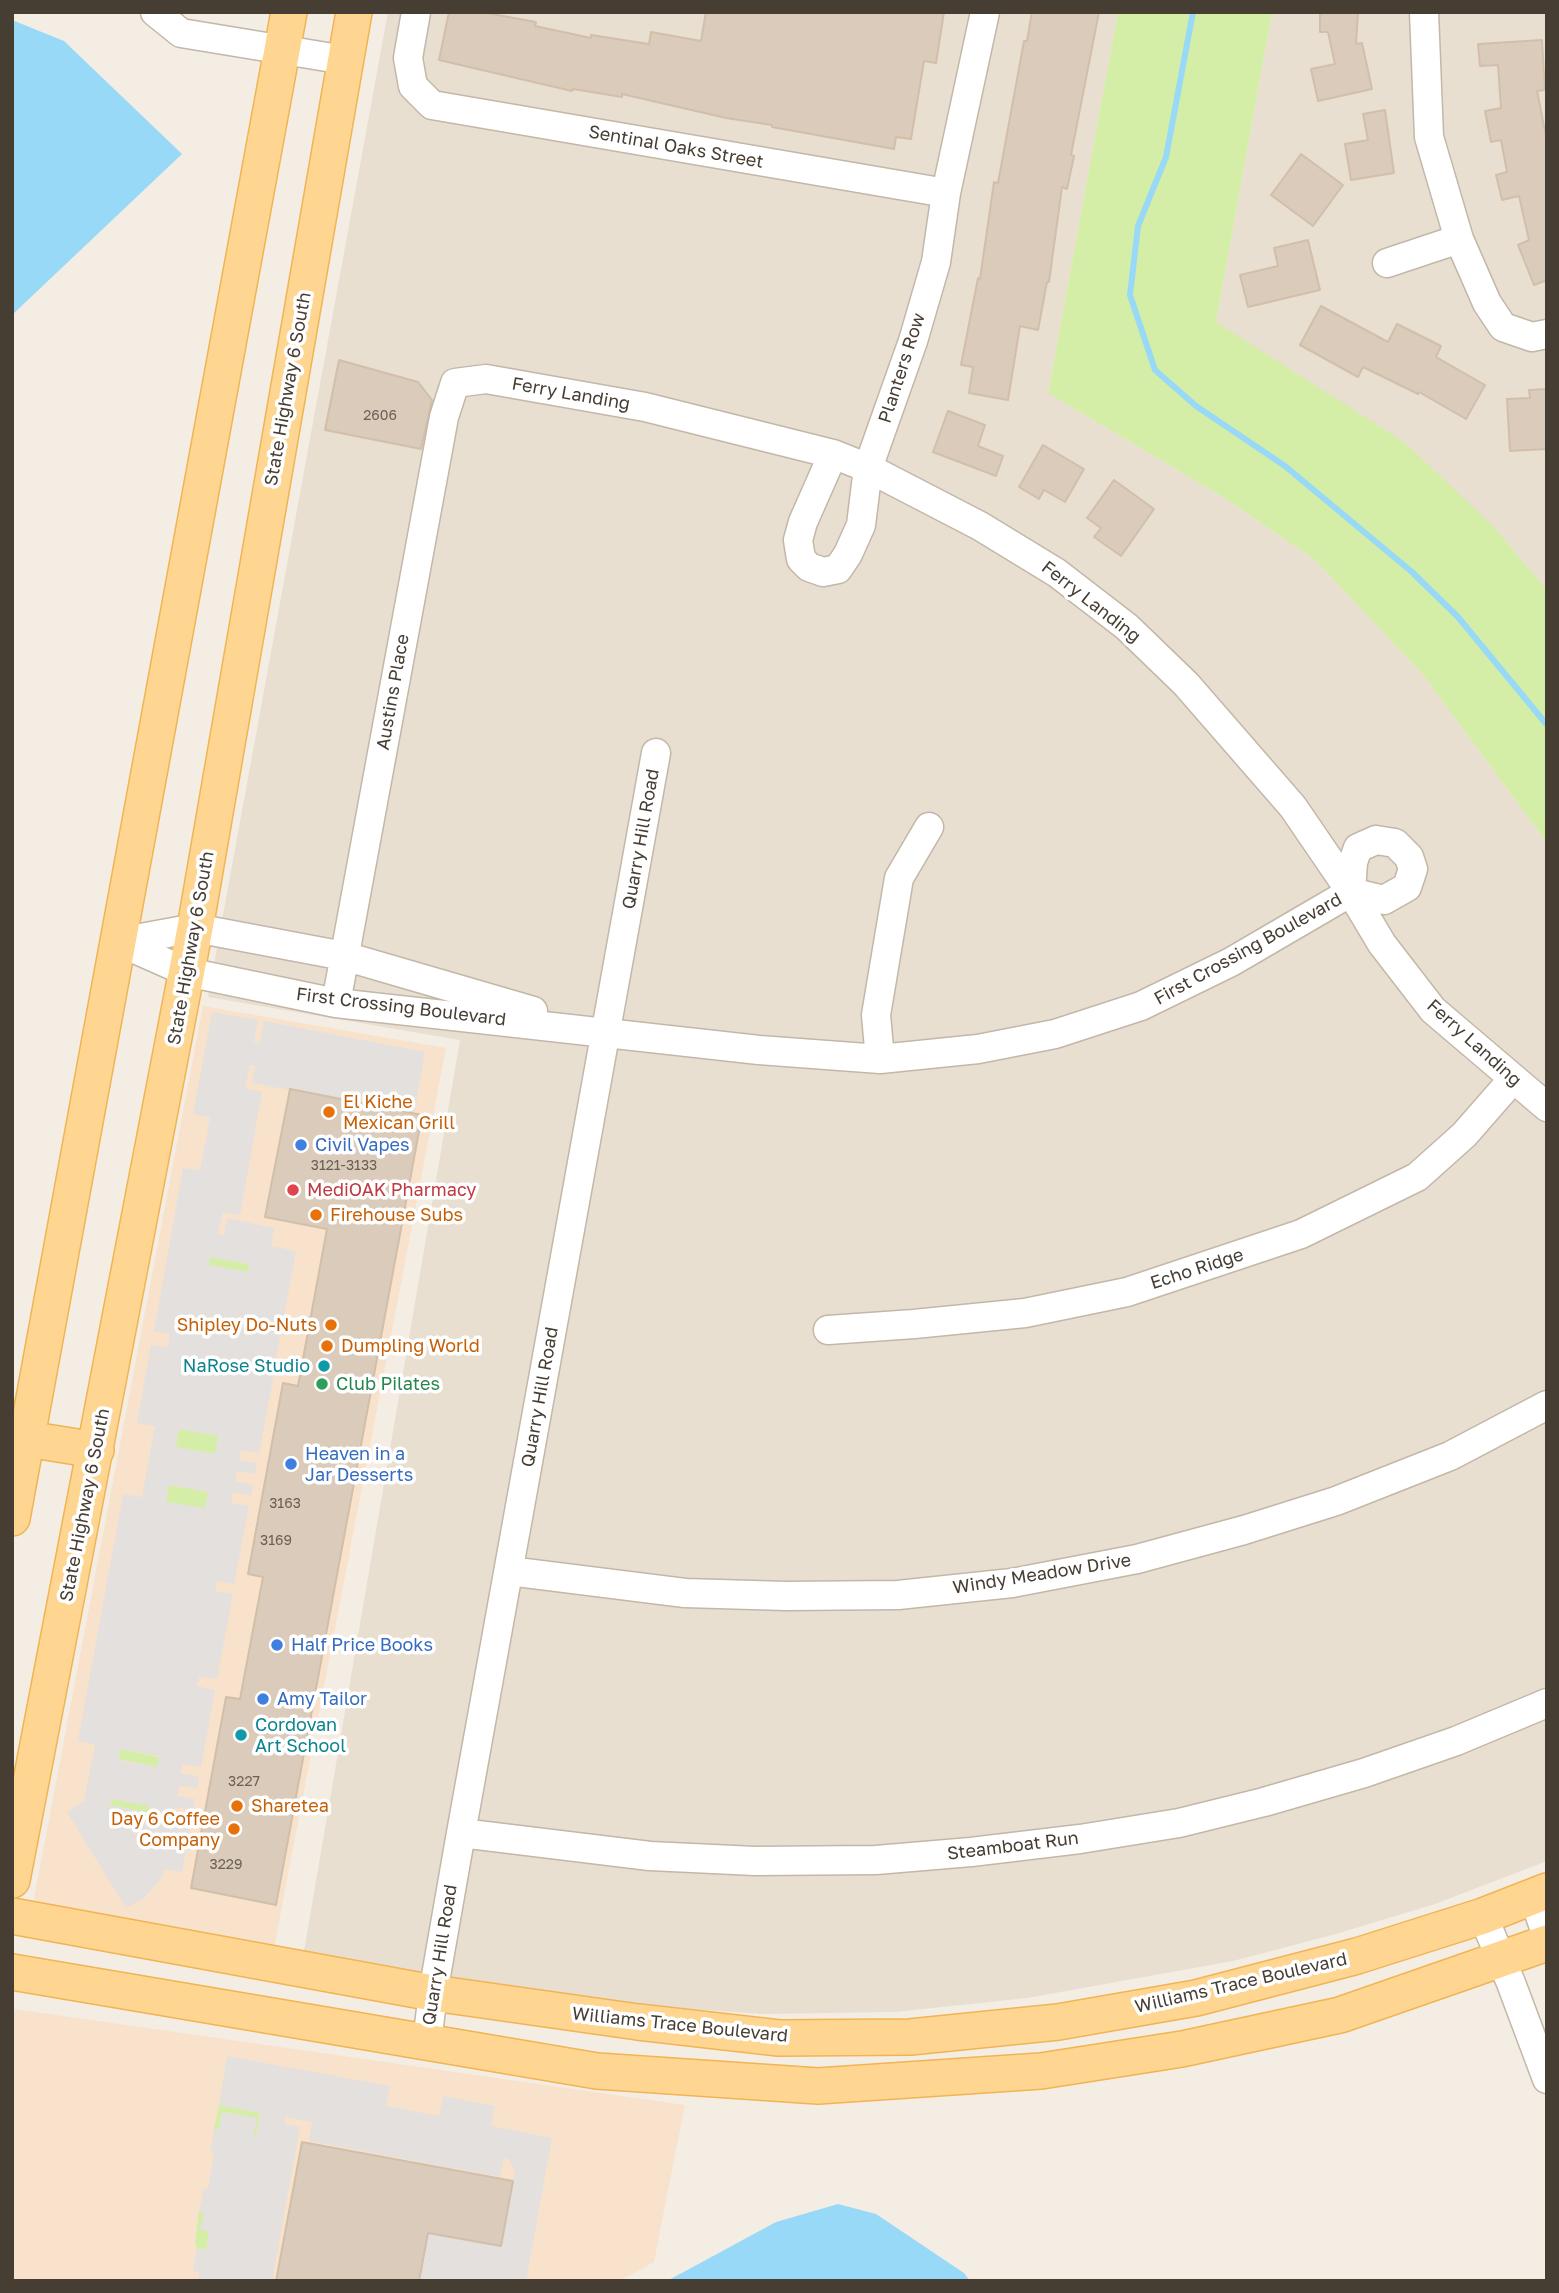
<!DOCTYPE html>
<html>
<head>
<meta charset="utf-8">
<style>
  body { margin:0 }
  #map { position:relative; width:1559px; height:2293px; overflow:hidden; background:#f4ede3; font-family:"Golos Text",sans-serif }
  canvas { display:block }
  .frame { position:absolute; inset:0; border:14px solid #463d33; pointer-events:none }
</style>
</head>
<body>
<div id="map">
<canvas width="1559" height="2293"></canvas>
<div class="frame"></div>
</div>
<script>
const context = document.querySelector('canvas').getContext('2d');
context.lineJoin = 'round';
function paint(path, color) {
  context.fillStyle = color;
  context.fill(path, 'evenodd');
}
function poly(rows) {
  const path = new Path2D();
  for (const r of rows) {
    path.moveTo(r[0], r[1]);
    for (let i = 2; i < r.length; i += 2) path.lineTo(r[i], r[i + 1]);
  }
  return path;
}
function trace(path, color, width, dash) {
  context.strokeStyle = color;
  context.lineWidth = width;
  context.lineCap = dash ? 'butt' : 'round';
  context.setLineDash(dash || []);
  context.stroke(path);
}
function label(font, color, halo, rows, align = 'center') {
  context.font = font + ' "Golos Text",sans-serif';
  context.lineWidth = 7;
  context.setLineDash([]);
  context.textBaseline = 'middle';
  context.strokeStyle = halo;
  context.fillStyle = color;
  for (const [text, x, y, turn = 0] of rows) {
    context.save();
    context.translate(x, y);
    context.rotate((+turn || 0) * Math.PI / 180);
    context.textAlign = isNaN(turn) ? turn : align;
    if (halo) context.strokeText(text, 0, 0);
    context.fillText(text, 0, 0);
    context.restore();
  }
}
paint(poly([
  [388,12,1118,12,1048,393,1226,499,1315,560,1424,676,1547,843,1547,1861,1435,1904,1336,1934,1233,1961,1027,1998,895,2012,764,2014,672,2008,533,1993,304,1951,460,1040,208,997],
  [1272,12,1547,12,1547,590,1495,528,1216,322]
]), '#e8dfd1');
paint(poly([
  [203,1006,446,1048,274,1948,32,1909],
  [15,2009,685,2105,654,2262,620,2281,12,2281,12,2022]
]), '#f9e2cb');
paint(poly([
  [1118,12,1272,12,1216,322,1404,442,1495,528,1547,590,1547,843,1424,676,1315,560,1226,499,1048,393],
  [210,1257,249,1264,248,1272,208,1265],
  [179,1429,219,1436,215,1454,175,1447],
  [169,1485,208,1492,205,1509,166,1502],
  [120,1749,159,1757,157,1767,119,1759],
  [112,1799,150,1806,149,1813,110,1805],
  [219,2105,260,2113,256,2137,253,2136,256,2118,223,2112,219,2130,214,2129],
  [199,2211,204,2212,209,2232,206,2250,197,2248,195,2243]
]), '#d4eda7');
paint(poly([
  [212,1012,258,1020,254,1042,259,1043,264,1021,425,1052,414,1113,252,1083,255,1066,250,1065,245,1088,262,1092,240,1215,223,1212,218,1234,224,1235,227,1218,274,1228,271,1246,296,1251,276,1359,259,1355,257,1364,275,1368,259,1453,241,1450,239,1460,257,1463,255,1474,237,1471,235,1481,253,1485,251,1496,233,1492,231,1503,249,1506,234,1584,217,1581,215,1591,233,1594,217,1679,199,1677,197,1686,215,1690,201,1767,183,1764,181,1773,199,1777,197,1788,179,1786,177,1796,195,1799,193,1810,175,1807,173,1816,191,1820,182,1872,164,1869,162,1877,144,1898,126,1908,67,1812,84,1801,95,1745,78,1741,123,1494,142,1497,155,1426,137,1423,151,1345,168,1347,170,1334,154,1331,183,1168,200,1170,210,1118,193,1114],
  [210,1257,249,1264,248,1272,209,1265],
  [179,1429,218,1436,215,1454,176,1447],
  [169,1485,208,1492,205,1508,166,1502],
  [120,1749,159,1756,157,1767,119,1760],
  [111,1799,149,1806,149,1813,110,1805],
  [227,2056,390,2086,386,2106,439,2116,443,2096,495,2106,491,2126,552,2138,526,2281,419,2281,428,2233,501,2246,515,2170,509,2160,504,2158,500,2177,309,2141,312,2122,286,2117,284,2124,300,2127,272,2281,230,2281,228,2277,227,2281,198,2281,199,2272,193,2271,197,2248,206,2250,209,2232,200,2230,204,2213,199,2211,204,2188,208,2189,214,2153,210,2152,214,2129,219,2129,222,2112,257,2118,254,2136,256,2137,260,2113,219,2105]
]), '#e4e0dd');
paint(poly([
  [12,20,64,41,182,154,12,315],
  [838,2204,876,2214,964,2273,970,2281,667,2281,776,2222]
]), '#98d9f8');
trace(poly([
  [1193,12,1166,157,1138,226,1130,295,1155,370,1196,406,1285,466,1412,572,1458,617,1547,725]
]), '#98d9f8', 6);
const building = poly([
  [449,12,481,12,536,22,535,26,591,38,591,35,649,44,651,32,701,41,706,12,944,12,936,63,924,61,911,139,896,137,894,149,772,127,772,125,726,118,622,94,622,97,573,89,572,91,439,60,449,12],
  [1032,12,1099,12,1071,155,1074,156,1067,189,1062,187,1049,282,1047,282,1038,330,1020,326,1008,400,969,393,973,367,961,365,978,278,980,279,994,182,998,183,1024,41,1027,41,1032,12],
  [1320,12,1358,12,1356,44,1362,43,1372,89,1318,101,1311,69,1335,64,1328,32,1320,32,1320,12],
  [1542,40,1545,90,1537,91,1547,141,1547,280,1534,285,1518,245,1529,240,1519,196,1502,200,1496,175,1507,172,1501,140,1491,142,1485,111,1501,108,1498,65,1480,66,1478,44,1542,40],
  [1385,110,1394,173,1351,180,1345,144,1368,140,1363,114,1385,110],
  [1301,154,1343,185,1313,226,1271,195,1301,154],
  [1308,240,1320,290,1248,307,1240,275,1278,266,1274,248,1308,240],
  [1321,306,1388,342,1397,324,1441,346,1436,357,1485,385,1466,419,1419,392,1418,394,1363,367,1358,377,1300,345,1321,306],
  [339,360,418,382,432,400,421,449,325,430,339,360],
  [1547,389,1547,449,1510,451,1507,399,1530,398,1529,390,1547,389],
  [948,411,985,425,978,446,1003,456,996,476,933,452,948,411],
  [1043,445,1084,469,1065,502,1044,490,1039,499,1019,487,1043,445],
  [1114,480,1154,509,1121,556,1094,537,1101,528,1087,518,1114,480],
  [290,1089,422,1115,276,1905,191,1888,226,1697,240,1699,263,1577,248,1574,283,1383,298,1386,327,1229,265,1217,290,1089],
  [302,2142,513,2181,501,2246,428,2233,419,2281,276,2281,302,2142]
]);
paint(building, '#dacbbb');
trace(building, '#d2bfaa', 2);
const minor = poly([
  [155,12,181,33,345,60],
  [416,12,408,58,413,86,432,105,946,193],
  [1424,12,1429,137,1459,239,1487,303,1503,327,1532,337,1547,334],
  [1387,263,1459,239],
  [833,454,803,522,798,540,801,559,809,567,823,572,838,569,848,554,861,525,868,468,913,341,936,262,946,193,985,12],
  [1376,840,1395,843,1409,857,1413,869,1407,887,1384,900,1351,892,1353,862,1358,848,1376,840],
  [119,942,187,972,336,1003,759,1050,880,1059,978,1049,1055,1034,1141,1006,1231,962,1351,892],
  [119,942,195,928,344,956,533,1011],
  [336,1003,444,417,455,383,486,379,645,407,833,454,868,468,980,526,1057,573,1127,627,1186,684,1293,807,1351,892,1382,944,1433,1010,1547,1107],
  [880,1059,876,1015,899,878,929,827],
  [828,1330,914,1324,1025,1313,1127,1292,1301,1234,1417,1177,1464,1135,1513,1079],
  [509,1571,685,1593,786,1596,898,1595,1012,1583,1137,1559,1244,1530,1336,1501,1450,1456,1547,1405],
  [461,1833,650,1856,755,1861,876,1860,971,1852,1080,1839,1179,1823,1264,1802,1364,1773,1456,1741,1547,1703],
  [1533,1896,1547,1936],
  [1483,1916,1511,1983,1547,2079],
  [427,2042,433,1993,461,1833,656,753]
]);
const major = poly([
  [27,1439,96,1450],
  [12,1518,289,12],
  [12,1880,195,928,354,12],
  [12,1916,433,1993,638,2022,779,2038,910,2037,1058,2022,1196,1998,1357,1956,1483,1916,1547,1891],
  [12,1972,597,2071,818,2086,1041,2071,1182,2049,1340,2015,1547,1943]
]);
trace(minor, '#c3b7a8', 31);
trace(major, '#f1b454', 38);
trace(minor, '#fff', 28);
trace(major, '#ffd691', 35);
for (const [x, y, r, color] of [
  [329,1112,7,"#e8710a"],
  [301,1145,7,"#3f7fe0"],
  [293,1190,7,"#e0444e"],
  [316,1215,7,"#e8710a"],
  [331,1325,7,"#e8710a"],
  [327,1346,7,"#e8710a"],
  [324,1366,7,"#0f9aa8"],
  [322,1384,7,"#2e9e5b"],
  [291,1464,7,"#3f7fe0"],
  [277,1645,7,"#3f7fe0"],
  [263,1699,7,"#3f7fe0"],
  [241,1735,7,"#0f9aa8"],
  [237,1806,7,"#e8710a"],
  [234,1829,7,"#e8710a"]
]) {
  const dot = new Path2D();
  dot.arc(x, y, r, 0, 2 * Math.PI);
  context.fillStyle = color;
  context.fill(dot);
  trace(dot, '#fff', 2.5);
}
label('14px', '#6b6055', null, [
  ["2606",380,416],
  ["3121-3133",344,1166],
  ["3163",285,1504],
  ["3169",276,1541],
  ["3227",244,1782],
  ["3229",226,1865]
]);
label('18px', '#463d33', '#fff', [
  ["Sentinal Oaks Street",676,147,10],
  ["Planters Row",902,368,-72],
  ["State Highway 6 South",288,389,-80],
  ["Ferry Landing",571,394,10],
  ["Ferry Landing",1091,602,38],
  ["Austins Place",393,692,-80],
  ["Quarry Hill Road",641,839,-80],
  ["State Highway 6 South",191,948,-80],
  ["First Crossing Boulevard",1248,949,-29],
  ["First Crossing Boulevard",401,1007,7],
  ["Ferry Landing",1474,1043,42],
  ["Echo Ridge",1197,1269,-18],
  ["Quarry Hill Road",540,1397,-80],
  ["State Highway 6 South",85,1505,-79],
  ["Windy Meadow Drive",1042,1574,-9],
  ["Steamboat Run",1013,1846,-7],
  ["Quarry Hill Road",440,1955,-81],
  ["Williams Trace Boulevard",1241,1983,-13],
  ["Williams Trace Boulevard",680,2025,6]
]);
label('18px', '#c56008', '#fff', [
  ["El Kiche",343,1102],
  ["Mexican Grill",343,1123],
  ["Firehouse Subs",330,1215],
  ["Shipley Do-Nuts",317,1325,"right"],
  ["Dumpling World",341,1346],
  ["Sharetea",251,1806],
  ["Day 6 Coffee",220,1819,"right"],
  ["Company",220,1840,"right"]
], 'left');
label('18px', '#366cbe', '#fff', [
  ["Civil Vapes",315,1145],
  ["Heaven in a",305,1454],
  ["Jar Desserts",305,1475],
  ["Half Price Books",291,1645],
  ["Amy Tailor",277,1699]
], 'left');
label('18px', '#be3a42', '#fff', [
  ["MediOAK Pharmacy",307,1190]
], 'left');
label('18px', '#0d838f', '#fff', [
  ["NaRose Studio",310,1366],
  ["Cordovan",255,1725,"left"],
  ["Art School",255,1746,"left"]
], 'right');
label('18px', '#27864d', '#fff', [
  ["Club Pilates",336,1384]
], 'left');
</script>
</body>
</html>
